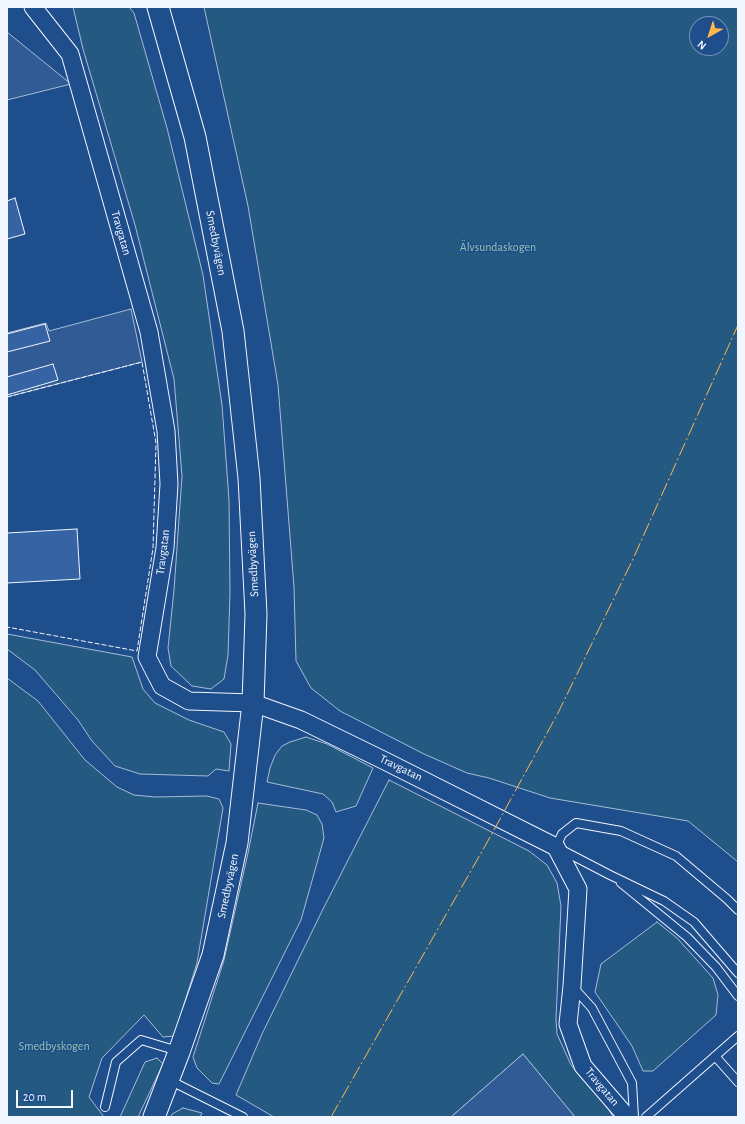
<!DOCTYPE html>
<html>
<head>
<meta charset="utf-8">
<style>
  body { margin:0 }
  #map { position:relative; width:745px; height:1124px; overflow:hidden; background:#1f4e8c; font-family:"Alegreya Sans",sans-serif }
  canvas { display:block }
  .frame { position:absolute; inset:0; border:8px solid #f2f6ff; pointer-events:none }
  .north { position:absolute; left:689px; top:16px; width:40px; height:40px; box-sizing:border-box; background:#1f4e8c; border:1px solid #7391ba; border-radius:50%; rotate:219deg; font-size:11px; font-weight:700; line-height:16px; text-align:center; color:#f2f6ff }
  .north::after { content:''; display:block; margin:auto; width:14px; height:18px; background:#ffb74d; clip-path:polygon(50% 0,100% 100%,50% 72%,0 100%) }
  .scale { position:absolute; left:16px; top:1090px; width:57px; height:18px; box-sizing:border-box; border:2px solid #f2f6ff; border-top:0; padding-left:5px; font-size:12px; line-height:14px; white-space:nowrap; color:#f2f6ff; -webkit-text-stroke:3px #1f4e8c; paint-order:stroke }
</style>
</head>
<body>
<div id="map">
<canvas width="745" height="1124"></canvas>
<div class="frame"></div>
<div class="north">N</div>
<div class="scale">20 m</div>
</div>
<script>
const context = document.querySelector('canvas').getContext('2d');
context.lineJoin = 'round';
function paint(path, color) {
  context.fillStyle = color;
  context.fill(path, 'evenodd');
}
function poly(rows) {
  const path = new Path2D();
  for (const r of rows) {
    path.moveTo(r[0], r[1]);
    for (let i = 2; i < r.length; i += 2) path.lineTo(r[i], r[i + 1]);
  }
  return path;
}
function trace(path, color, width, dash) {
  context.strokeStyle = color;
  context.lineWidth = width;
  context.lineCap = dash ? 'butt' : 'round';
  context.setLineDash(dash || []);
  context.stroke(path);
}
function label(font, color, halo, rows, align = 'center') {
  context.font = font + ' "Alegreya Sans",sans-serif';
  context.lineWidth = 3;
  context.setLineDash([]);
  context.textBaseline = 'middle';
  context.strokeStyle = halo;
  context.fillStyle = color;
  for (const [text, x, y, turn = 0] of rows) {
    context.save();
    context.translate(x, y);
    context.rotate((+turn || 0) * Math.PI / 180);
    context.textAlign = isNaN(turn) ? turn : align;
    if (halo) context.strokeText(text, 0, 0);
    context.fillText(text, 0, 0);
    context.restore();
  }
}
const green = poly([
  [73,7,129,7,134,13,167,128,203,275,222,405,229,500,230,593,228,655,224,679,211,689,192,686,171,666,168,648,174,590,182,476,174,379,135,225,83,49,73,7],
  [204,7,738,7,738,862,688,821,550,798,489,778,467,773,424,754,340,711,311,688,296,661,294,587,278,385,248,206,204,7],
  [697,24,721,24,721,48,697,48,697,24],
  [7,634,132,657,143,689,155,703,189,720,224,732,231,744,229,771,216,769,208,776,140,774,115,766,92,741,78,720,35,670,7,649,7,634],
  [7,678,38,701,85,760,117,787,134,795,155,797,207,796,219,799,223,808,197,963,174,1036,163,1037,144,1015,102,1058,89,1097,104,1117,7,1117,7,678],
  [306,737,327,744,373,768,356,806,336,812,332,802,323,794,267,782,270,768,275,755,282,746,290,742,306,737],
  [389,780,529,851,547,865,557,883,561,906,556,1019,557,1034,571,1065,586,1083,600,1098,609,1110,613,1117,575,1117,523,1054,451,1117,274,1117,236,1095,262,1034,323,909,389,780],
  [258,803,306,810,317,815,322,824,324,838,301,920,219,1084,212,1083,197,1068,193,1057,224,960,248,853,258,803],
  [657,922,677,938,713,978,718,995,716,1015,653,1071,643,1071,632,1046,595,992,601,964,657,922],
  [157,1058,163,1064,138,1117,120,1117,145,1062,157,1058],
  [183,1108,202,1113,200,1117,171,1117,172,1114,183,1108]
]);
paint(green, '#245a82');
trace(green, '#a8bbd7', 1);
const parking = poly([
  [7,32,71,84,7,100,7,32],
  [131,309,142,362,7,397,7,333,46,323,49,331,131,309],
  [523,1054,575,1117,451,1117,523,1054]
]);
paint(parking, '#305b95');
trace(parking, '#a8bbd7', 1);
const building = poly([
  [15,198,25,234,7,239,7,201,15,198],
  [45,324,50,341,7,352,7,334,45,324],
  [53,364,58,380,7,395,7,377,53,364],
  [77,529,80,579,7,583,7,533,77,529]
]);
paint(building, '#3563a3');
trace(building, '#f2f6ff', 1);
const service = poly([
  [621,883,687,937,716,967,738,996],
  [738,910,727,899,676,856,621,831,576,823,562,834,556,847,610,875,664,901,694,922,738,973],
  [573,987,592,1008,632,1083,634,1117],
  [715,1056,738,1082],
  [169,1080,243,1117],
  [105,1107,116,1062,141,1040,178,1051],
  [646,1117,738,1036]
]);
const minor = poly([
  [33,7,70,54,149,332,166,431,169,484,165,548,147,657,162,686,189,701,253,703,301,720,385,761,556,847,578,889,572,986,568,1024,583,1066,627,1117]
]);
const tertiary = poly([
  [154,1117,179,1052,213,955,237,843,253,703,256,614,249,478,233,331,195,137,158,7]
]);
trace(service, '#f2f6ff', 10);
trace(minor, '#f2f6ff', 19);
trace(tertiary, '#f2f6ff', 23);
trace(service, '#1f4e8c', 8);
trace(minor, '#1f4e8c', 17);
trace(tertiary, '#1f4e8c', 21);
trace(poly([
  [7,397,142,362,156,443,153,548,137,651,7,627]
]), '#f2f6ff', 1, [5, 2]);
trace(poly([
  [331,1117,489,839,558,713,633,559,738,325]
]), '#ffb74d', 1, [14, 3, 2, 3]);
label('12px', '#f2f6ff', '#1f4e8c', [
  ["Travgatan",121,233,74],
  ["Smedbyvägen",216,243,79],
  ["Travgatan",163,552,-83],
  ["Smedbyvägen",253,564,-93],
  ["Travgatan",401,768,26],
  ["Smedbyvägen",228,886,-78],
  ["Travgatan",602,1087,50]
]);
label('12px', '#97c8a6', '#1f4e8c', [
  ["Älvsundaskogen",498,247],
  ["Smedbyskogen",54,1046]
]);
</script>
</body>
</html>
